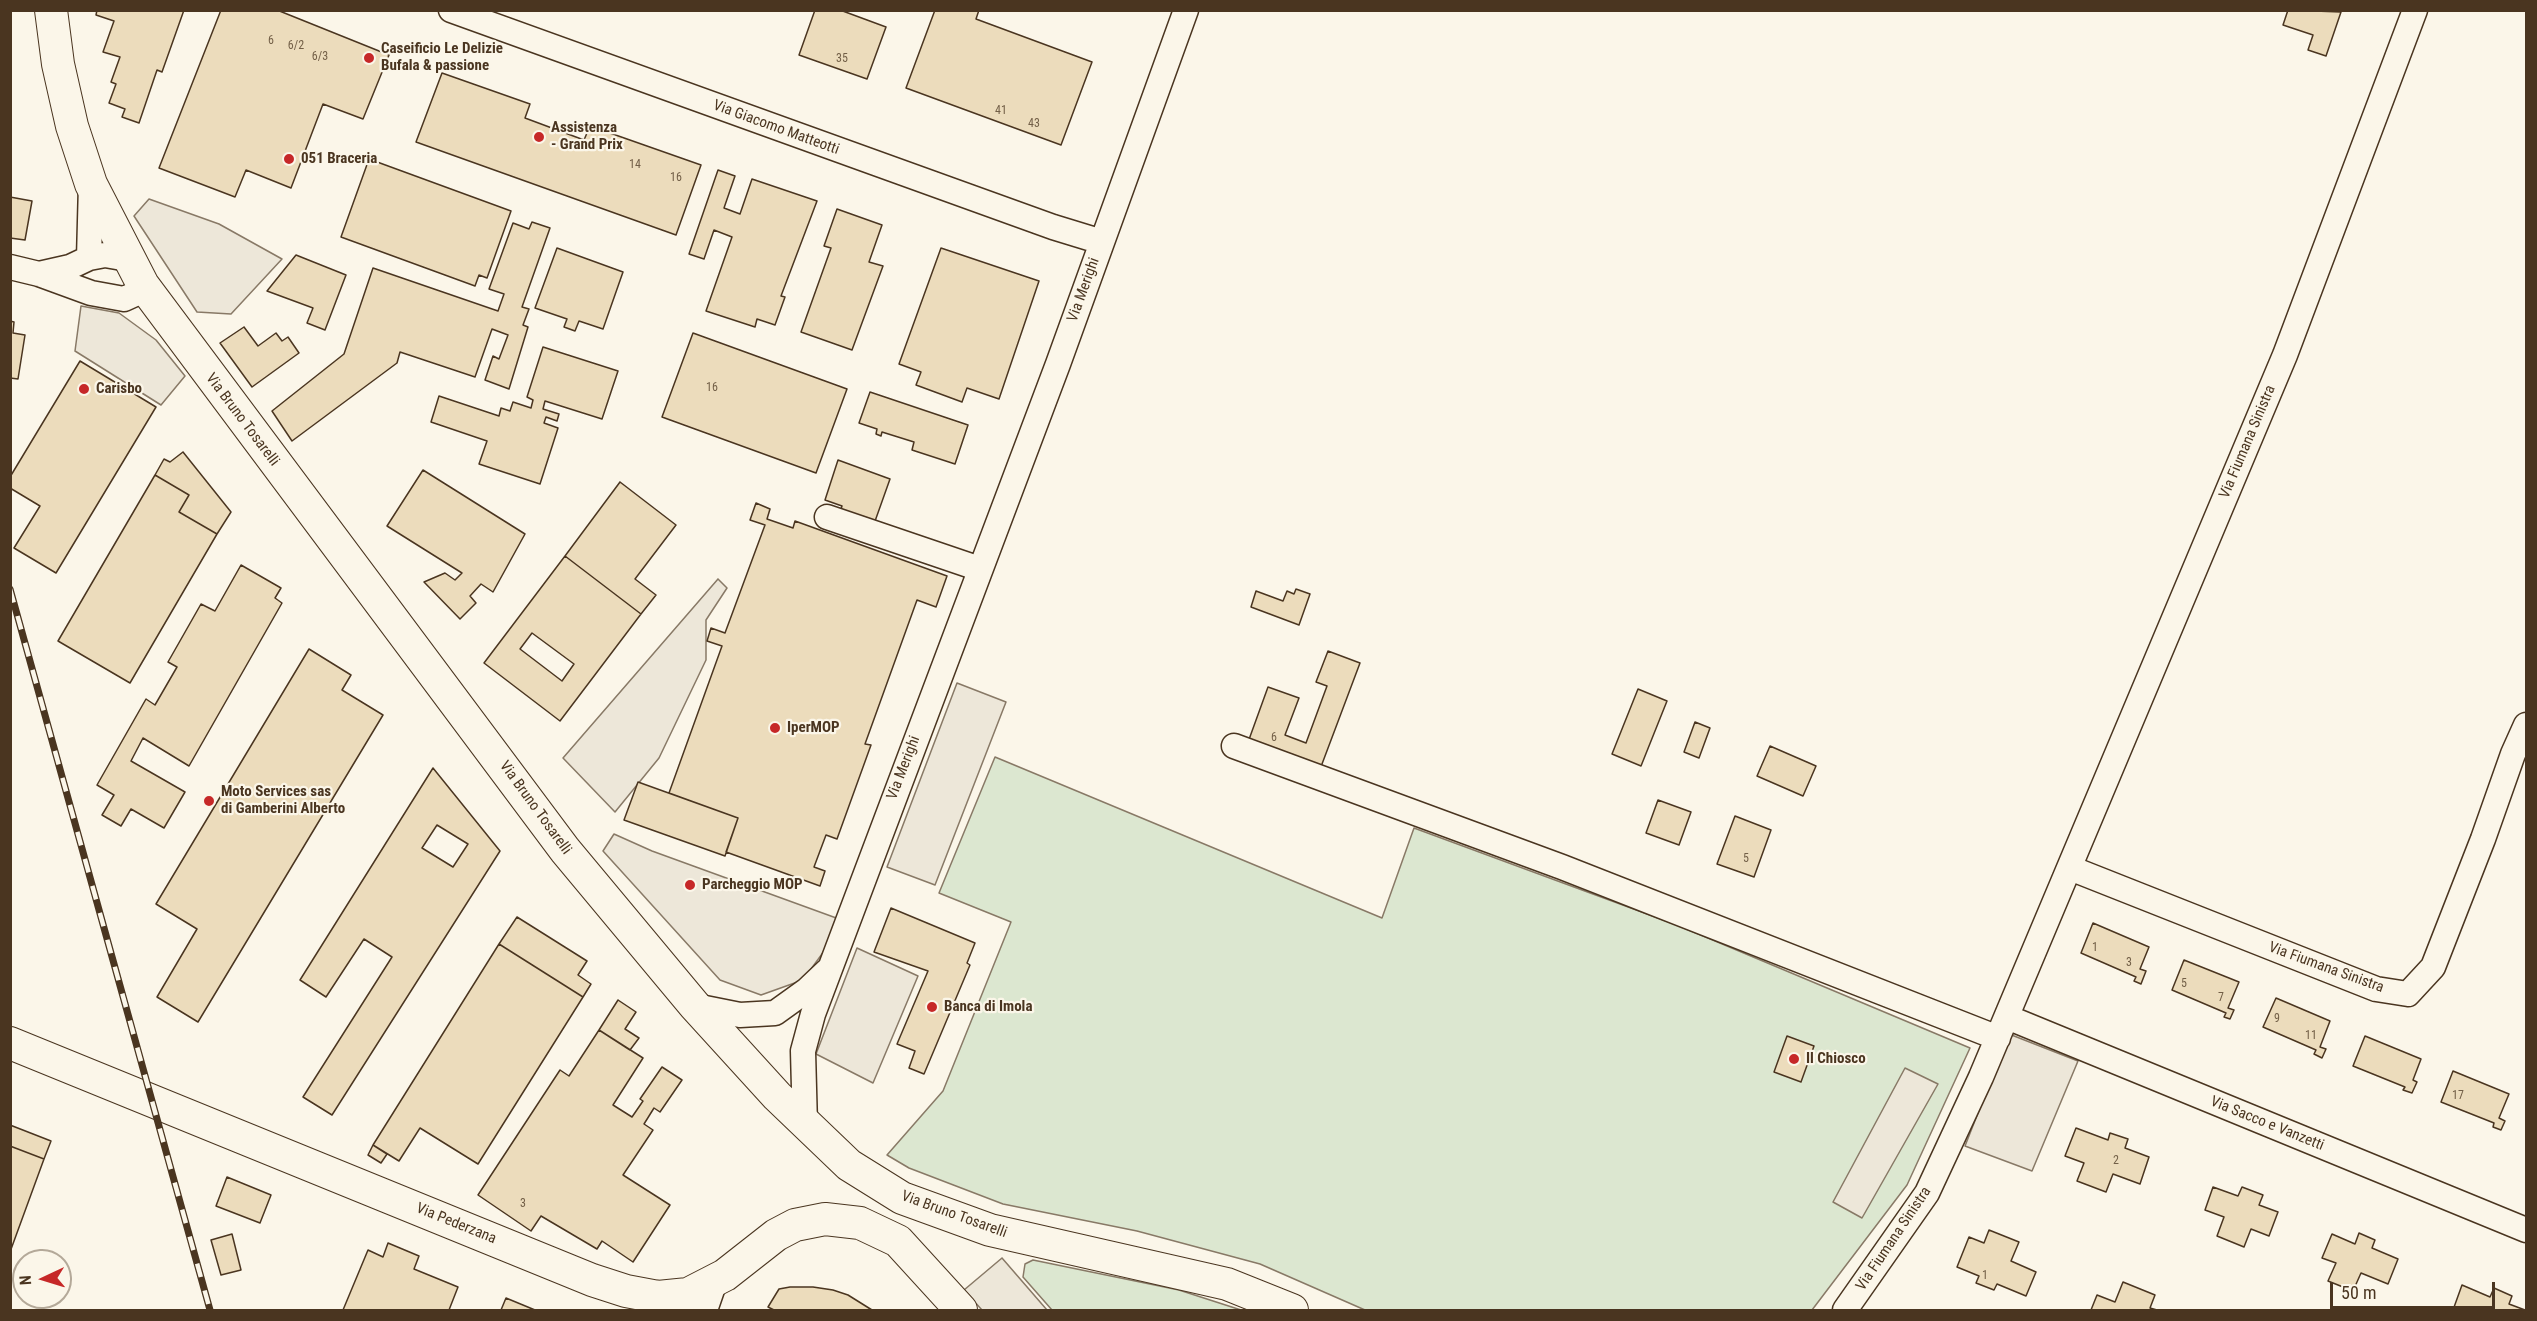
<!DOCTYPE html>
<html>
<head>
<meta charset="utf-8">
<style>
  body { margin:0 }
  #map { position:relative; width:2537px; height:1321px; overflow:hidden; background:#fbf6e9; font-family:"Roboto Condensed",sans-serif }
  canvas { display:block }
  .frame { position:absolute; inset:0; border:12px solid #4a3520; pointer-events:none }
  .north { position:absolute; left:12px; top:1249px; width:60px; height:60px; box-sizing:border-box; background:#fbf6e9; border:2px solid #b4a999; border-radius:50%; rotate:266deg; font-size:16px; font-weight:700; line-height:24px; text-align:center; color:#4a3520 }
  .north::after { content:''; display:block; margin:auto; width:21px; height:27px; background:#c62828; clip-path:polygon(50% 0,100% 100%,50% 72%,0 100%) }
  .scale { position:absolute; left:2330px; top:1282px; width:165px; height:27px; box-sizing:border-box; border:3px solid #4a3520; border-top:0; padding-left:8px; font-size:18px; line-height:21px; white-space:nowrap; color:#4a3520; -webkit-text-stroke:4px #fbf6e9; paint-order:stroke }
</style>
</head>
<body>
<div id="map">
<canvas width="2537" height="1321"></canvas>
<div class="frame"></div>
<div class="north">N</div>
<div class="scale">50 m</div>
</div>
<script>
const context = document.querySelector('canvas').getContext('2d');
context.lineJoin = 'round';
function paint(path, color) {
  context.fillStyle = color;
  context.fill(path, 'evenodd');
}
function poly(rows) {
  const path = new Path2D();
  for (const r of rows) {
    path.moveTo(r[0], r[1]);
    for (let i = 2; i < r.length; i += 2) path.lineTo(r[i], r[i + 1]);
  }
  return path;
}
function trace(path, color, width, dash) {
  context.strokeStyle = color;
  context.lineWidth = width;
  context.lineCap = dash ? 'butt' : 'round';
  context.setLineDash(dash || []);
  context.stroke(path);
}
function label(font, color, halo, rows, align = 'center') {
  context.font = font + ' "Roboto Condensed",sans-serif';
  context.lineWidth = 4.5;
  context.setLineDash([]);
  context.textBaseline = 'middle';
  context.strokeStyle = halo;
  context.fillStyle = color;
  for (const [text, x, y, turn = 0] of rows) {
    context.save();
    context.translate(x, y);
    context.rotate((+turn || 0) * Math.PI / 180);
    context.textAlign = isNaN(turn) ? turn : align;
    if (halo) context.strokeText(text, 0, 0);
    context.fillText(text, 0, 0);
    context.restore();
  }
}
const green = poly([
  [995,757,1382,918,1414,828,1677,925,1970,1048,1907,1185,1812,1310,1365,1310,1260,1264,1137,1231,1003,1204,909,1168,887,1155,943,1091,1011,922,939,893,995,757],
  [1033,1260,1179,1290,1241,1310,1052,1310,1023,1277,1025,1264,1033,1260]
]);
paint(green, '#dce7d0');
trace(green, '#887966', 1.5);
const parking = poly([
  [149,199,219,224,282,259,231,314,197,312,134,216,149,199],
  [81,306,119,313,156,340,185,376,161,405,75,351,81,306],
  [718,579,727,588,706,620,706,660,659,758,615,812,563,758,718,579],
  [957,683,1006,702,935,885,887,867,957,683],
  [614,834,652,851,839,919,830,943,803,980,761,995,720,980,603,851,614,834],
  [857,948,918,976,873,1083,816,1054,857,948],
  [2009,1034,2078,1061,2032,1171,1965,1146,2009,1034],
  [1905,1068,1938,1084,1862,1218,1833,1202,1905,1068],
  [1002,1258,1047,1310,982,1310,964,1290,1002,1258]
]);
paint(parking, '#ede7d9');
trace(parking, '#887966', 1.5);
const building = poly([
  [97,10,184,10,162,72,157,70,139,123,122,117,125,109,109,103,116,84,111,82,120,57,103,52,114,21,96,15,97,10],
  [221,10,277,10,389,55,363,119,323,104,291,188,246,170,235,197,159,168,221,10],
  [815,10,840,10,886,27,867,79,799,55,815,10],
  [935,10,979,10,976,19,1092,62,1061,145,906,88,935,10],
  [2288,10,2341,12,2326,56,2308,50,2313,35,2283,25,2288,10],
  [442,73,530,104,525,118,584,140,590,126,701,165,676,235,416,142,442,73],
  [369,159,511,211,487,278,479,275,475,286,341,237,369,159],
  [718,170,735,176,724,208,740,214,752,179,817,201,781,296,785,297,775,325,757,319,755,327,706,311,732,237,714,230,704,259,689,254,718,170],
  [10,197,32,201,25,240,10,238,10,197],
  [837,209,882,225,869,262,883,266,852,350,801,332,831,248,824,246,837,209],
  [532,222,550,228,522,307,529,309,523,325,528,327,509,389,485,380,493,356,499,359,508,335,492,329,475,377,400,352,397,363,292,441,272,411,344,354,373,268,498,311,504,294,489,289,513,223,529,229,532,222],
  [557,248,623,272,603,329,579,321,575,331,564,327,567,319,535,308,557,248],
  [941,248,1039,281,999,399,967,388,962,402,916,385,921,372,899,364,941,248],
  [296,255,346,275,325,330,307,323,313,308,267,291,296,255],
  [10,321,14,322,13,333,25,335,18,379,10,378,10,321],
  [244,327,258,346,276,333,282,341,288,337,299,353,252,387,220,343,244,327],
  [693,333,847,389,816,473,662,417,693,333],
  [543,347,618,371,602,419,545,401,543,409,559,414,557,421,546,417,544,423,558,428,540,484,479,464,487,441,431,422,439,396,499,416,501,408,510,411,513,402,531,408,533,400,527,397,543,347],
  [80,361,156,407,56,573,14,548,40,506,10,488,10,477,80,361],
  [870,392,968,425,955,464,912,450,914,442,882,432,881,436,876,434,877,429,859,423,870,392],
  [183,452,231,512,217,534,179,512,189,495,155,475,164,459,170,462,183,452],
  [838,460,890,479,874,524,840,512,842,506,825,500,838,460],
  [423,470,525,534,493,592,481,584,470,596,476,603,460,619,424,582,445,573,455,580,462,573,387,526,423,470],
  [155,475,189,495,179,512,217,534,130,683,58,641,155,475],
  [620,482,676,525,635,579,656,595,641,614,565,556,620,482],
  [756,503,770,509,767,519,793,528,795,521,947,576,936,607,917,600,865,744,871,745,837,839,826,835,814,867,825,871,820,886,726,852,738,818,669,793,722,646,707,641,711,628,725,633,765,525,750,520,756,503],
  [565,556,641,614,560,721,484,663,565,556],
  [532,633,574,664,562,681,520,649,532,633],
  [241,565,281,588,275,598,282,603,189,766,143,738,131,761,185,792,164,828,131,809,121,826,102,815,114,795,97,785,146,699,155,705,177,667,168,662,201,604,215,611,241,565],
  [1296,589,1310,594,1299,625,1251,607,1256,591,1283,601,1287,591,1294,594,1296,589],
  [309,649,351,675,342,690,383,715,198,1022,157,997,197,929,156,904,309,649],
  [1328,651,1360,663,1319,772,1247,745,1268,687,1299,698,1285,735,1306,743,1327,686,1316,682,1328,651],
  [1638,689,1667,701,1641,766,1612,754,1638,689],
  [1695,722,1710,728,1699,758,1684,752,1695,722],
  [1770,746,1816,766,1803,796,1757,776,1770,746],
  [433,768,500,851,332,1115,303,1097,392,957,364,939,326,997,300,980,433,768],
  [437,825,468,844,453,867,422,848,437,825],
  [638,782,738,818,725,856,624,820,638,782],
  [1658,800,1691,812,1679,845,1646,833,1658,800],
  [1735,816,1771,830,1754,877,1717,864,1735,816],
  [891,908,975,943,967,963,970,965,924,1074,909,1068,915,1051,897,1044,928,971,874,952,891,908],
  [517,917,587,961,578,975,591,984,583,997,499,944,517,917],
  [2093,923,2149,947,2140,969,2146,971,2141,984,2134,981,2136,977,2081,953,2093,923],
  [499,944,583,997,478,1164,420,1128,399,1161,373,1145,499,944],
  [2184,960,2239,982,2228,1008,2234,1010,2230,1019,2224,1017,2226,1013,2172,990,2184,960],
  [2276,998,2330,1021,2320,1047,2326,1049,2322,1058,2314,1054,2316,1050,2263,1027,2276,998],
  [618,1000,636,1012,625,1029,639,1038,630,1050,599,1030,618,1000],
  [599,1030,643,1058,613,1105,632,1117,643,1101,640,1099,662,1067,682,1080,660,1112,654,1108,644,1124,653,1130,623,1175,670,1205,633,1262,602,1241,597,1249,541,1216,531,1231,478,1195,560,1070,569,1076,599,1030],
  [1787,1036,1814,1046,1801,1082,1774,1072,1787,1036],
  [2365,1036,2421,1059,2413,1080,2417,1082,2412,1093,2403,1090,2405,1087,2353,1066,2365,1036],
  [2453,1071,2509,1094,2499,1118,2505,1121,2501,1130,2493,1127,2494,1123,2441,1102,2453,1071],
  [10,1125,51,1141,44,1159,10,1146,10,1125],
  [2076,1128,2108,1140,2110,1133,2128,1139,2125,1148,2149,1157,2140,1184,2113,1174,2106,1192,2077,1181,2084,1163,2065,1156,2076,1128],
  [373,1145,387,1154,381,1163,368,1155,373,1145],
  [10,1146,44,1159,10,1252,10,1146],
  [227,1177,271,1195,260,1223,216,1206,227,1177],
  [2213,1187,2238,1196,2242,1187,2263,1195,2259,1205,2278,1212,2269,1236,2251,1229,2244,1247,2217,1236,2224,1217,2205,1210,2213,1187],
  [1989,1230,2019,1242,2011,1261,2036,1272,2026,1296,1997,1284,1994,1290,1976,1283,1979,1276,1957,1267,1969,1237,1984,1243,1989,1230],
  [2359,1233,2375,1240,2372,1248,2398,1259,2388,1284,2361,1273,2353,1291,2328,1281,2336,1263,2322,1258,2332,1234,2355,1244,2359,1233],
  [232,1234,241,1270,221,1275,211,1240,232,1234],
  [388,1243,419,1256,414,1269,458,1287,449,1310,343,1310,368,1250,383,1257,388,1243],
  [2123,1282,2155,1295,2150,1308,2157,1310,2091,1310,2097,1295,2115,1302,2123,1282],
  [2462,1285,2490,1297,2494,1288,2512,1296,2509,1304,2525,1310,2453,1310,2462,1285],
  [790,1287,813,1287,833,1290,848,1295,872,1310,774,1310,768,1307,779,1289,790,1287],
  [506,1298,535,1310,501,1310,506,1298]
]);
paint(building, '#ecdcbc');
trace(building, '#4a3520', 1.5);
const minor = poly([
  [451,10,1053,227,1102,242],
  [89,258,91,184],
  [10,267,39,274,91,293,124,299,146,289],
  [39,274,70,267,89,258,105,255,128,259],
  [827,517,980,569],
  [1234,746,1562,867,1998,1038],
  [2070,868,2376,989,2408,994,2433,967,2483,839,2513,754,2526,725],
  [695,1006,740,1015,775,1013,807,990,827,971],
  [2007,1017,2526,1230],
  [805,1126,803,1051,813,1014,1058,364,1186,10],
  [705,1310,715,1281],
  [1845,1310,1927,1193,1981,1077,2285,355,2415,10]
]);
const major = poly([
  [51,10,58,64,72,126,91,184,143,285,565,850,695,1006,777,1096,849,1165,902,1198,990,1230,1227,1284,1292,1310],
  [10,1043,592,1280,626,1291,658,1297,688,1294,725,1275,776,1235,795,1225,825,1219,860,1223,898,1241,961,1310]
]);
trace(minor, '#4a3520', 27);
trace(major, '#4a3520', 34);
trace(minor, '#fbf6e9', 24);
trace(major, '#fbf6e9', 32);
const rail = poly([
  [10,589,210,1310]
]);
trace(rail, '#4a3520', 7);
trace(rail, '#fbf6e9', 4.5, [14]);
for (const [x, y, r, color] of [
  [369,58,6,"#c62828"],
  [539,137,6,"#c62828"],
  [289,159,6,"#c62828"],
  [84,389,6,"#c62828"],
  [775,728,6,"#c62828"],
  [209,801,6,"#c62828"],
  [690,885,6,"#c62828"],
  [932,1007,6,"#c62828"],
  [1794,1059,6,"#c62828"]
]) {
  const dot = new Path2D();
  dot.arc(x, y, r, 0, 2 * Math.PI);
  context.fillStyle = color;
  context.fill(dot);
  trace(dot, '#fbf6e9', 2);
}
label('12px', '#725f47', null, [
  ["6",271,41],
  ["6/2",296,46],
  ["6/3",320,57],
  ["35",842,59],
  ["41",1001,111],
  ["43",1034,124],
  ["14",635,165],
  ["16",676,178],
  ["16",712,388],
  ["6",1274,738],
  ["5",1746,859],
  ["1",2095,948],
  ["3",2129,963],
  ["5",2184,984],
  ["7",2221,998],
  ["9",2277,1019],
  ["11",2311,1036],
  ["17",2458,1096],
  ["2",2116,1161],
  ["3",523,1204],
  ["1",1985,1276]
]);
label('bold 15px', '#4a3520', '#fbf6e9', [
  ["Caseificio Le Delizie",381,49],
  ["Bufala & passione",381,66],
  ["Assistenza",551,128],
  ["- Grand Prix",551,145],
  ["051 Braceria",301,159],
  ["Carisbo",96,389],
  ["IperMOP",787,728],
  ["Moto Services sas",221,792],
  ["di Gamberini Alberto",221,809],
  ["Parcheggio MOP",702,885],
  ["Banca di Imola",944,1007],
  ["Il Chiosco",1806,1059]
], 'left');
label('15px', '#4a3520', '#fbf6e9', [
  ["Via Giacomo Matteotti",776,128,20],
  ["Via Merighi",1084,290,-70],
  ["Via Bruno Tosarelli",242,420,53],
  ["Via Fiumana Sinistra",2248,442,-67],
  ["Via Merighi",904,768,-69],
  ["Via Bruno Tosarelli",535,808,54],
  ["Via Fiumana Sinistra",2326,968,20],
  ["Via Sacco e Vanzetti",2267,1124,22],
  ["Via Bruno Tosarelli",954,1215,20],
  ["Via Pederzana",456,1224,22],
  ["Via Fiumana Sinistra",1894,1239,-56]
]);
</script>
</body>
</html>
